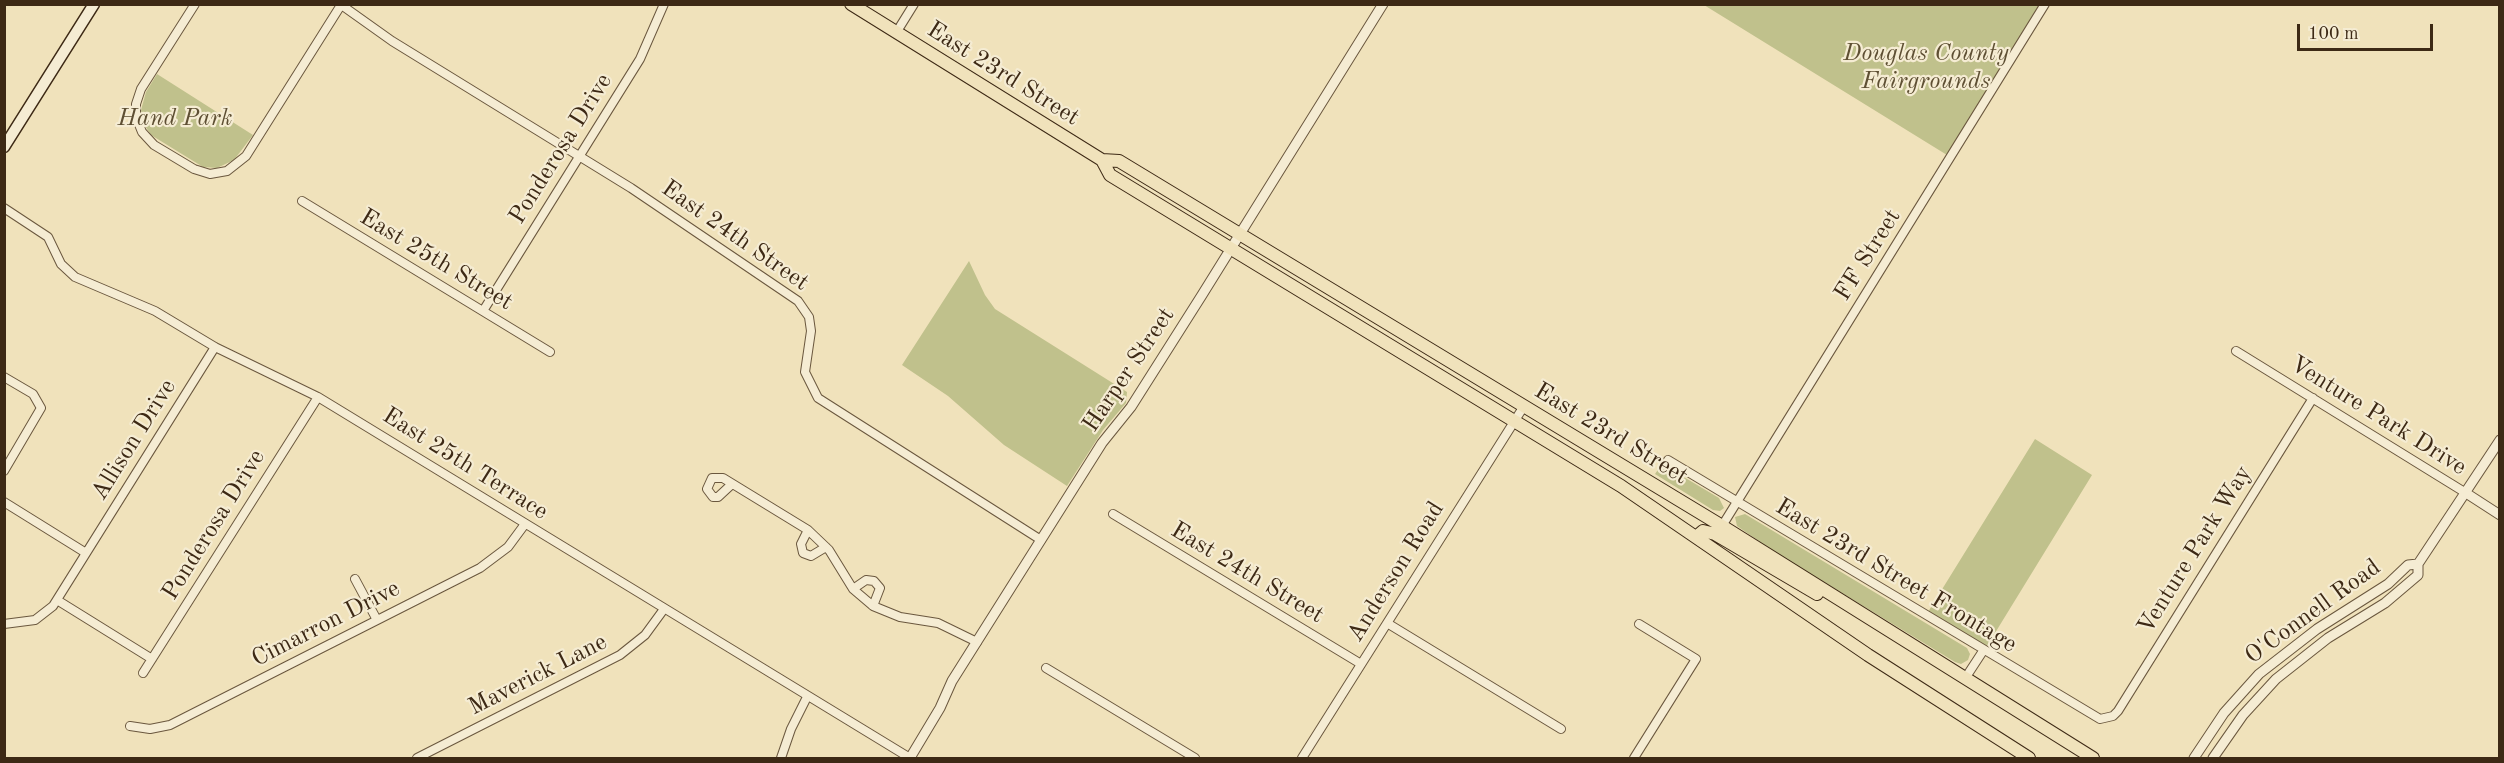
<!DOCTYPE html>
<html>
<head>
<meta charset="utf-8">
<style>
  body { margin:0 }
  #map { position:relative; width:2504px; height:763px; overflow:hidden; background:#f0e2bb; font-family:"Old Standard TT",serif }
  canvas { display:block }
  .frame { position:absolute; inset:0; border:6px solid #3d2915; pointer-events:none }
  .scale { position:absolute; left:2297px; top:24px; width:136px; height:27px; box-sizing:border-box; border:3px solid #3d2915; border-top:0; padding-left:8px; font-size:18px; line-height:21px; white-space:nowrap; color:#3d2915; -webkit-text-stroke:4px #f5ecd3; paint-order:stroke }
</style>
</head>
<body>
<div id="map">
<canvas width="2504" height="763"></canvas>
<div class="frame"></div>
<div class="scale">100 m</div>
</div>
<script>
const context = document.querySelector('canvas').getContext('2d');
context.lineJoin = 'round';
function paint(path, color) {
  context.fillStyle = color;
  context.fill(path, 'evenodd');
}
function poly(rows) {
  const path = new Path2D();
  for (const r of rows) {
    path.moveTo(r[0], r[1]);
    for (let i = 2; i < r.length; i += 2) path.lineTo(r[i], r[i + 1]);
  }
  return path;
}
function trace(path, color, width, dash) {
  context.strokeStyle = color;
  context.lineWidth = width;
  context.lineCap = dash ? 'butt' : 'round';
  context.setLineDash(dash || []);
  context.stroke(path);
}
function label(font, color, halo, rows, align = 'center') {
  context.font = font + ' "Old Standard TT",serif';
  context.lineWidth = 4.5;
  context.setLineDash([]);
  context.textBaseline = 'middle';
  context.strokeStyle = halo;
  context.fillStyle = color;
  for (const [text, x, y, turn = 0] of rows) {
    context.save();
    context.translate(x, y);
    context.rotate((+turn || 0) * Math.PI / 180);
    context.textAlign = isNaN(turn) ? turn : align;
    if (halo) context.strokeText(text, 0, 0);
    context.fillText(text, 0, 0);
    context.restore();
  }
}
paint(poly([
  [1704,5,2039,5,1947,155],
  [157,74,253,135,234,160,217,168,203,167,151,135,143,123,141,110,146,92],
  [969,261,985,295,995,309,1127,392,1126,403,1103,430,1067,486,1004,445,948,396,902,365],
  [2035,439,2092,475,1987,646,1928,612],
  [1662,464,1719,498,1724,508,1720,511,1713,510,1655,474],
  [1745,514,1967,648,1970,654,1968,660,1961,664,1955,662,1773,551,1737,526,1735,517]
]), '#c0c18c');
const minor = poly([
  [195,4,141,89,136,104,136,117,142,132,154,145,194,169,210,174,227,171,246,156,341,5],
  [340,4,392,41,631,188,798,301,809,317,811,331,805,372,818,398,1041,540],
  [896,33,914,4],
  [302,201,550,352],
  [4,208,48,237,61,264,75,277,155,311,215,347,318,397,910,758],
  [483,311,640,59,664,4],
  [2236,351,2466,493],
  [4,377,33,394,41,408,4,471],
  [1668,460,2100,719,2113,716,2118,711,2313,398],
  [732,484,718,497,713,497,707,489,712,478,723,478,808,530,829,550,853,589,873,606,900,617,938,623,977,642],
  [4,502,86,553],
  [1113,514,1361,664],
  [1722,526,2045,4],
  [808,530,801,544,803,553,811,556,826,547],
  [355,579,377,620],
  [853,589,866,580,874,581,880,588,873,606],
  [57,600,152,659],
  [1387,623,1561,729],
  [4,624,35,620,53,606,215,347],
  [1046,668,1195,758],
  [143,673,318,397],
  [1966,677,1983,651],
  [130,726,150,729,170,725,480,568,508,547,525,524],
  [417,758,620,655,645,635,664,609],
  [781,758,791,729,807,697],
  [1302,758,1524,406],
  [1634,758,1696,659,1639,624]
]);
const tertiary = poly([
  [2466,493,2500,515],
  [910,758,940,708,952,681,1102,443,1131,407,1202,295,1383,4],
  [2194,758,2224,713,2259,674,2317,629,2388,584,2408,565,2418,564],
  [2213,758,2243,715,2276,679,2328,638,2385,603,2418,575,2418,564,2500,440]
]);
const secondary = poly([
  [4,147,94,4]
]);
const primary = poly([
  [851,4,1102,160,1110,175,1621,486,1868,655,2029,758],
  [1102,160,1119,161,1722,526,2093,758],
  [1696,537,1703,531,1715,534,1817,594]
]);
trace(minor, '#6a573e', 10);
trace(tertiary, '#6a573e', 11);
trace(secondary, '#3d2915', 13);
trace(primary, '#3d2915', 14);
trace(minor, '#f5ecd3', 8);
trace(tertiary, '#f5ecd3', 9);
trace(secondary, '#f5ecd3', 10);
trace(primary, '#f0e2bb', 12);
label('italic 24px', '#5e4f33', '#f5ecd3', [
  ["Douglas County",1926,54],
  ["Fairgrounds",1926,82],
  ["Hand Park",175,119]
]);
label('24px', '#3d2915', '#f5ecd3', [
  ["East 23rd Street",1003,74,32],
  ["Ponderosa Drive",561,149,-58],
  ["East 24th Street",735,236,35],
  ["FF Street",1868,255,-58],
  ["East 25th Street",436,260,31],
  ["Harper Street",1129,370,-56],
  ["Venture Park Drive",2378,416,32],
  ["East 23rd Street",1611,434,31],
  ["Allison Drive",134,440,-58],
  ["East 25th Terrace",465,464,32],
  ["Ponderosa Drive",214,525,-58],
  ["Venture Park Way",2195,550,-58],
  ["Anderson Road",1396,572,-58],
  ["East 24th Street",1247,573,31],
  ["East 23rd Street Frontage",1896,576,31],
  ["O'Connell Road",2313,612,-36],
  ["Cimarron Drive",326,624,-27],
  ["Maverick Lane",538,675,-27]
]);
</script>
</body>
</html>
